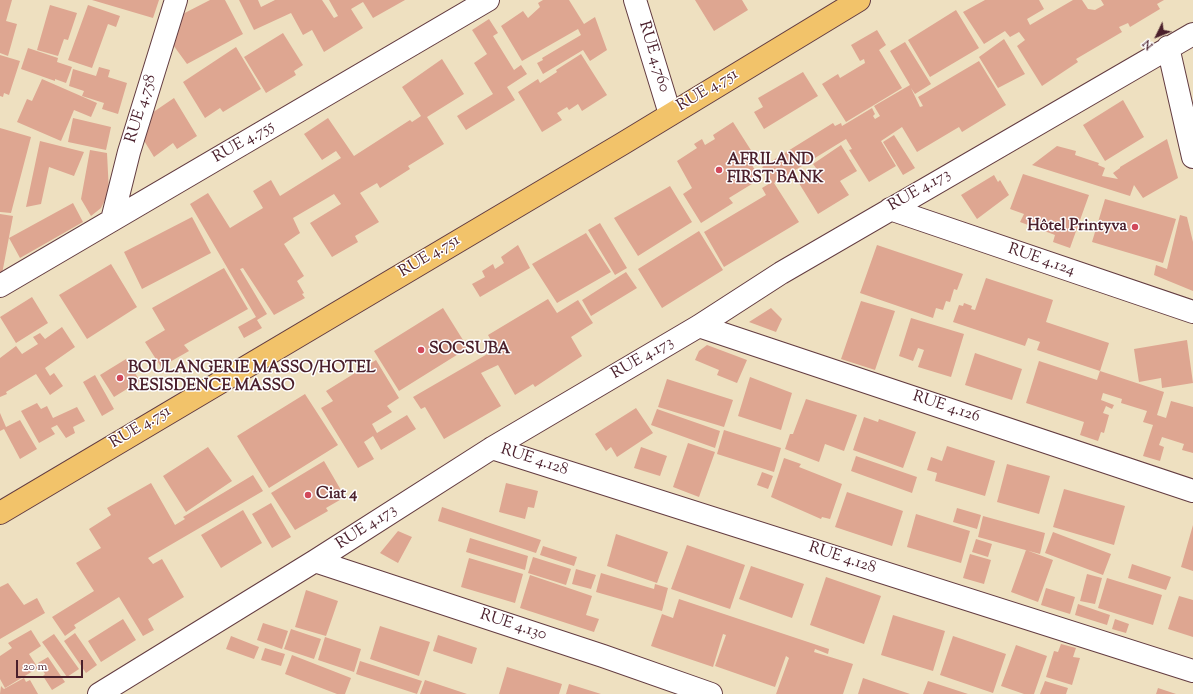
<!DOCTYPE html>
<html>
<head>
<meta charset="utf-8">
<style>
  body { margin:0 }
  #map { position:relative; width:1193px; height:694px; overflow:hidden; background:#eee0c0; font-family:"Sorts Mill Goudy",serif }
  canvas { display:block }
  .north { position:absolute; left:1137px; top:16px; width:40px; height:40px; -webkit-text-stroke:3px #fff; paint-order:stroke; rotate:227deg; font-size:11px; font-weight:700; line-height:16px; text-align:center; color:#4a1f2b }
  .north::after { content:''; display:block; margin:auto; width:14px; height:18px; background:#4a1f2b; clip-path:polygon(50% 0,100% 100%,50% 72%,0 100%) }
  .scale { position:absolute; left:16px; top:660px; width:67px; height:18px; box-sizing:border-box; border:2px solid #4a1f2b; border-top:0; padding-left:5px; font-size:12px; line-height:14px; white-space:nowrap; color:#4a1f2b; -webkit-text-stroke:3px #fff; paint-order:stroke }
</style>
</head>
<body>
<div id="map">
<canvas width="1193" height="694"></canvas>
<div class="north">N</div>
<div class="scale">20 m</div>
</div>
<script>
const context = document.querySelector('canvas').getContext('2d');
context.lineJoin = 'round';
function paint(path, color) {
  context.fillStyle = color;
  context.fill(path, 'evenodd');
}
function poly(rows) {
  const path = new Path2D();
  for (const r of rows) {
    path.moveTo(r[0], r[1]);
    for (let i = 2; i < r.length; i += 2) path.lineTo(r[i], r[i + 1]);
  }
  return path;
}
function trace(path, color, width, dash) {
  context.strokeStyle = color;
  context.lineWidth = width;
  context.lineCap = dash ? 'butt' : 'round';
  context.setLineDash(dash || []);
  context.stroke(path);
}
function label(font, color, halo, rows, align = 'center') {
  context.font = font + ' "Sorts Mill Goudy",serif';
  context.lineWidth = 3;
  context.setLineDash([]);
  context.textBaseline = 'middle';
  context.strokeStyle = halo;
  context.fillStyle = color;
  for (const [text, x, y, turn = 0] of rows) {
    context.save();
    context.translate(x, y);
    context.rotate((+turn || 0) * Math.PI / 180);
    context.textAlign = isNaN(turn) ? turn : align;
    if (halo) context.strokeText(text, 0, 0);
    context.fillText(text, 0, 0);
    context.restore();
  }
}
paint(poly([
  [0,0,12,0,6,21,17,24,8,56,0,53],
  [92,0,159,0,153,18],
  [210,0,225,0,243,34,187,64,168,38,173,19],
  [239,0,258,0,261,7,275,0,322,0,334,18,338,16,329,0,405,0,373,18,363,2,351,9,363,28,324,52,312,30,303,35,291,13,254,30],
  [543,0,569,0,584,24,595,17,607,50,590,61,583,50,543,74,537,63,543,60,542,58,581,35,578,29,522,61,501,26,523,11,528,18,540,7,538,3],
  [695,0,742,0,748,10,714,31],
  [985,0,1039,0,1044,9,1027,19,1030,25,1073,0,1082,0,1088,9,1095,10,1104,5,1101,0,1164,0,1157,4,1160,9,1130,27,1128,23,1119,27,1122,32,1076,59,1078,62,1042,86,1017,46,1025,40,1019,32,1010,37,1005,31,984,44,963,12],
  [50,5,77,13,68,40,64,39,58,56,37,50],
  [88,5,120,16,116,27,108,24,92,68,68,60],
  [956,10,979,48,930,77,908,40],
  [489,19,498,33,493,36,514,70,521,65,527,74,507,87,515,100,466,130,457,116,493,94,474,63,487,54,472,30],
  [877,30,886,45,879,50,902,88,846,122,822,84,838,74,840,78,865,63,864,59,860,61,851,45],
  [283,33,303,65,294,71,296,75,266,93,244,57],
  [1004,39,1025,74,998,88,979,57],
  [905,42,931,84,915,94,911,88,920,107,923,106,918,97,979,61,1006,105,962,132,959,127,917,152,902,127,881,141,896,166,869,182,849,150,852,149,846,139,774,183,799,222,724,267,704,232,766,195,762,188,772,182,762,167,833,123,835,126,841,123,842,126,872,108,875,114,873,116,875,119,880,116,874,106,910,85,890,51],
  [236,47,261,89,223,112,220,108,205,118,183,82],
  [28,48,58,58,57,62,72,67,66,83,55,79,55,81,21,69],
  [581,54,607,95,582,111,578,104,569,110,567,107,557,113,562,120,542,132,518,92,538,79,540,83,557,72,556,70],
  [0,55,20,61,9,95,4,93,3,97,0,96],
  [442,59,464,94,427,117,444,144,408,166,410,169,380,188,377,183,360,193,379,222,355,236,358,242,332,257,310,223,341,204,334,194,293,218,300,233,284,244,304,276,297,281,304,293,302,294,305,298,274,315,243,268,240,269,267,314,257,320,262,328,244,338,238,327,256,317,190,204,208,193,230,228,263,208,253,191,271,180,280,196,341,158,336,151,322,160,304,134,328,118,354,156,410,120,412,122,421,116,402,87],
  [99,67,110,70,108,77,127,83,118,114,102,109,104,103,82,96,84,91,69,86,73,69,96,76],
  [803,72,818,96,764,129,754,112,763,107,758,98],
  [42,79,97,103,91,117,74,110,61,141,17,122,27,99,32,101],
  [174,98,197,136,177,149,173,143,154,157,140,134,149,115],
  [1123,100,1144,137,1105,161,1083,125],
  [73,118,111,127,106,150,68,142],
  [733,122,754,155,748,158,760,179,729,198,733,203,701,223,683,194,692,188,677,161,697,148,694,144,702,139,705,145,715,139,713,135],
  [0,128,31,137,11,213,0,212],
  [894,135,915,168,903,175,883,142],
  [1167,139,1178,178,1143,198,1134,185,1130,196,1032,165,1057,146,1076,151,1075,155,1099,163,1098,165,1105,168,1102,176,1118,179,1113,173,1120,168,1120,167],
  [40,141,84,152,74,176,49,167,41,204,26,207],
  [841,145,857,171,840,181,849,195,818,214,797,180,816,168,813,164],
  [90,150,107,153,109,192,101,208,91,216,81,199],
  [1023,174,1089,195,1070,248,1053,242,1055,235,1020,222,1024,214,1010,209],
  [994,175,998,182,1000,180,1009,195,977,219,961,195],
  [670,186,692,222,638,256,614,218],
  [1105,199,1176,219,1163,263,1092,242],
  [73,203,83,222,20,258,9,238],
  [0,214,13,216,2,274,0,274],
  [1180,215,1187,217,1193,242,1193,291,1154,275,1156,265,1167,269],
  [192,217,211,253,142,289,124,252],
  [600,223,627,268,615,275,588,230],
  [699,231,723,270,662,308,638,269],
  [586,233,611,272,557,303,532,264],
  [518,245,530,268,480,297,472,284,485,277,482,271,493,264,495,269,504,263,501,257],
  [877,245,963,274,957,290,954,289,950,302,946,301,943,310,936,308,933,318,860,293],
  [111,264,137,307,87,339,59,295],
  [224,268,248,309,184,345,189,351,161,367,145,342,165,330,152,308],
  [626,272,637,288,591,316,582,300],
  [986,278,1053,300,1046,322,1109,343,1100,371,1164,392,1157,415,1166,418,1171,401,1193,407,1193,453,1182,450,1184,444,1162,437,1159,445,1164,447,1160,461,1143,456,1153,425,1143,422,1147,411,1121,403,1122,399,1103,393,1101,400,1114,405,1112,409,1106,406,1103,413,1109,415,1104,433,1101,432,1098,441,1080,435,1084,422,1026,403,1039,361,1097,380,1100,371,1037,350,1040,342,1028,338,1025,346,953,322,959,305,963,306,964,303,972,306,971,309,975,310],
  [32,297,48,323,16,343,0,317],
  [548,299,557,313,578,300,593,323,571,337,582,356,535,387,533,384,515,395,498,365,481,373,501,406,444,439,425,407,421,409,413,397,496,349,488,335],
  [861,301,895,311,875,370,841,359],
  [443,308,468,348,399,391,374,351],
  [771,308,782,319,776,332,749,322],
  [911,318,964,334,951,377,918,367,924,350,918,348,913,361,899,356],
  [62,327,75,347,45,368,50,376,54,373,63,386,50,395,36,374,6,392,7,394,0,397,0,358,16,346,22,354,38,344,33,337,40,333,45,339],
  [1187,340,1193,383,1162,388,1161,378,1139,382,1134,349],
  [707,345,747,360,737,383,717,375,719,370,695,360,699,351],
  [975,353,1022,369,1012,400,965,385],
  [126,359,140,381,114,397,100,375],
  [376,360,399,398,387,406,392,412,372,424,377,433,407,415,416,429,381,450,373,436,364,442,374,459,358,468,321,408,333,401,326,391],
  [95,375,114,409,102,416,83,382],
  [750,377,792,393,781,430,738,416],
  [667,379,733,400,724,427,658,407],
  [305,394,338,445,269,488,237,436],
  [806,399,857,415,844,451,825,444,819,462,785,449,790,434,793,434],
  [37,403,41,409,47,406,53,418,77,407,85,421,73,427,75,433,66,438,57,425,51,428,55,434,39,443,21,411],
  [636,408,653,433,617,457,611,447,606,451,595,434],
  [657,409,720,431,715,448,651,425],
  [0,413,6,427,20,420,37,449,20,459,4,429,0,431],
  [864,417,878,422,879,419,916,432,903,468,853,450],
  [724,430,781,448,774,472,717,454],
  [688,443,715,452,699,497,673,487],
  [947,446,995,461,985,496,935,481,937,473,927,470,931,457,942,461],
  [208,447,232,481,186,512,163,476],
  [641,447,667,456,660,476,634,468],
  [856,456,917,477,912,493,851,471],
  [784,458,801,464,799,467,842,484,830,519,822,517,821,519,771,497],
  [324,461,345,497,326,508,328,511,295,530,271,493],
  [1007,464,1050,476,1039,514,997,502],
  [762,472,773,476,768,489,757,485],
  [253,475,263,491,148,558,153,564,162,559,184,597,148,619,154,630,143,636,119,597,74,625,76,628,65,636,52,617,94,591,76,563,101,548,89,529,111,515,107,508,151,483,175,525,185,519,183,517],
  [506,483,538,491,534,508,528,507,525,519,499,512],
  [1064,489,1125,506,1114,545,1053,527],
  [847,492,903,511,892,546,835,527],
  [271,503,291,537,272,548,252,514],
  [442,507,541,540,536,553,438,521],
  [957,508,981,515,977,529,953,522],
  [243,510,262,543,221,568,201,535],
  [916,514,970,531,961,563,907,547],
  [983,516,1045,533,1040,554,978,537],
  [1193,525,1193,571,1181,567],
  [398,531,412,537,398,563,380,553],
  [1053,532,1111,554,1103,575,1045,553],
  [616,534,668,552,657,583,607,566],
  [470,538,528,556,525,570,466,552],
  [976,539,992,544,988,557,972,552],
  [687,545,745,565,730,609,671,589],
  [543,546,577,557,574,566,540,555],
  [1026,550,1053,560,1038,602,1011,592],
  [970,554,991,560,984,584,963,578],
  [533,557,571,569,566,585,528,573],
  [469,558,523,574,515,603,461,587],
  [1132,564,1171,577,1166,590,1128,578],
  [751,566,804,584,792,618,739,599],
  [576,569,596,575,591,589,572,584],
  [601,573,654,589,655,584,668,588,662,611,596,592],
  [1087,574,1102,578,1095,604,1080,601],
  [530,575,592,596,586,615,599,619,594,632,520,608],
  [826,577,881,596,864,644,810,625],
  [1107,578,1162,595,1153,625,1098,608],
  [8,583,24,605,37,598,45,613,0,639,0,587],
  [1046,588,1075,597,1070,614,1041,605],
  [306,590,338,601,326,636,295,627],
  [1179,596,1193,600,1193,637,1168,629],
  [679,599,829,649,828,654,815,649,814,652,853,664,843,694,776,694,789,658,786,656,775,687,715,666,726,635,723,634,713,667,651,646,662,614,673,618],
  [1078,604,1110,615,1107,625,1075,615],
  [893,615,945,631,933,671,881,655],
  [123,619,136,640,101,662,88,641],
  [1115,619,1129,624,1126,633,1112,629],
  [263,623,288,631,282,649,257,640],
  [380,626,430,642,419,676,370,659],
  [291,629,321,639,314,659,284,649],
  [31,630,41,646,29,654,38,668,5,688,0,679,0,656,12,648,8,643],
  [75,633,97,665,86,673,64,641],
  [54,634,79,669,67,677,42,642],
  [438,635,477,648,472,664,433,651],
  [231,636,259,647,254,659,226,649],
  [953,636,1006,654,993,693,940,675],
  [325,637,361,649,354,672,318,660],
  [1061,644,1076,648,1073,657,1080,658,1072,685,1046,677,1054,651,1058,652],
  [1016,645,1047,656,1034,694,1024,694,1001,686],
  [265,648,285,654,281,666,261,660],
  [292,655,351,678,345,694,337,694,285,674],
  [48,657,65,682,52,690,43,676,45,674,38,663],
  [360,661,422,681,417,694,356,674],
  [507,667,562,684,559,694,499,694],
  [24,678,26,682,30,680,38,694,0,694,1,686,4,689],
  [863,678,910,694,858,694],
  [425,680,467,694,420,694],
  [928,681,968,694,923,694],
  [1045,681,1068,688,1066,694,1040,694],
  [569,684,601,694,566,694],
  [1158,688,1176,694,1156,694]
]), '#dea691');
const minor = poly([
  [635,0,670,114],
  [1168,47,1193,157],
  [890,209,1193,312],
  [112,220,129,152,176,0],
  [0,286,488,0],
  [699,326,1193,491],
  [492,448,1193,671],
  [315,561,603,656,711,694],
  [99,694,315,561,492,448,699,326,781,273,1193,34]
]);
const major = poly([
  [0,513,622,144,859,0]
]);
trace(minor, '#633c41', 24);
trace(major, '#633c41', 24);
trace(minor, '#fff', 22);
trace(major, '#f2c36a', 22);
for (const [x, y, r, color] of [
  [719,170,4,"#d1495b"],
  [1135,227,4,"#d1495b"],
  [421,350,4,"#d1495b"],
  [120,378,4,"#d1495b"],
  [308,495,4,"#d1495b"]
]) {
  const dot = new Path2D();
  dot.arc(x, y, r, 0, 2 * Math.PI);
  context.fillStyle = color;
  context.fill(dot);
  trace(dot, '#fff', 1.5);
}
label('16px', '#4a1f2b', '#fff', [
  ["RUE 4.760",653,57,73],
  ["RUE 4.751",708,91,-31],
  ["RUE 4.758",142,109,-73],
  ["RUE 4.755",244,143,-30],
  ["RUE 4.173",920,191,-30],
  ["RUE 4.751",430,257,-31],
  ["RUE 4.124",1041,261,19],
  ["RUE 4.173",643,359,-30],
  ["RUE 4.126",946,408,18],
  ["RUE 4.751",141,428,-31],
  ["RUE 4.128",534,461,18],
  ["RUE 4.173",367,528,-33],
  ["RUE 4.128",842,559,18],
  ["RUE 4.130",513,626,18]
]);
label('bold 16px', '#4a1f2b', '#fff', [
  ["AFRILAND",727,161],
  ["FIRST BANK",727,179],
  ["Hôtel Printyva",1127,227,"right"],
  ["SOCSUBA",429,350],
  ["BOULANGERIE MASSO/HOTEL",128,369],
  ["RESISDENCE MASSO",128,387],
  ["Ciat 4",316,495]
], 'left');
</script>
</body>
</html>
